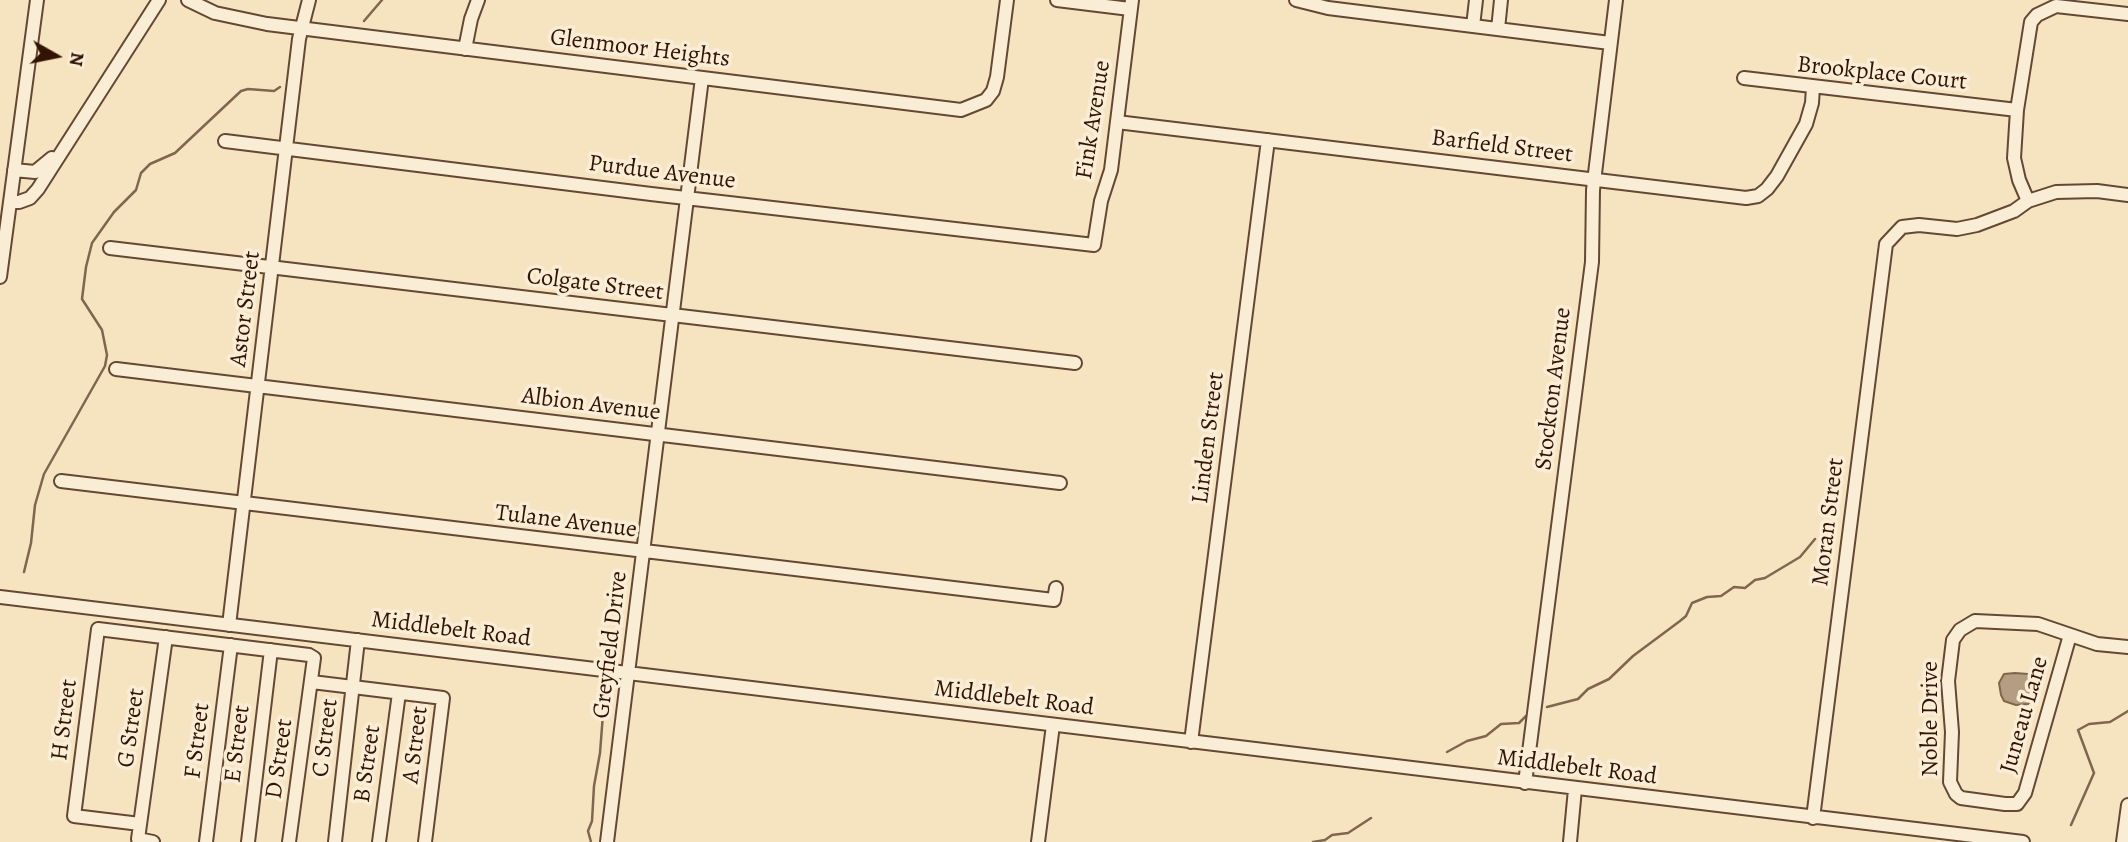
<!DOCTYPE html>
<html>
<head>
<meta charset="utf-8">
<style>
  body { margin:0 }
  #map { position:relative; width:2128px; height:842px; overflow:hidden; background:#f6e3c0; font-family:Alegreya,serif }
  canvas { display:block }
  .north { position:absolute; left:21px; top:21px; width:70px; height:70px; -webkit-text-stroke:5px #f9edd6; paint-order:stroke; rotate:99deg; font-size:19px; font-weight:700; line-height:28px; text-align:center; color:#331404 }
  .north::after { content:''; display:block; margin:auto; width:24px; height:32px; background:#331404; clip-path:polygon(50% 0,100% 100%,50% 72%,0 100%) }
</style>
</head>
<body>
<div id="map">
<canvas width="2128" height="842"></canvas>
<div class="north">N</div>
</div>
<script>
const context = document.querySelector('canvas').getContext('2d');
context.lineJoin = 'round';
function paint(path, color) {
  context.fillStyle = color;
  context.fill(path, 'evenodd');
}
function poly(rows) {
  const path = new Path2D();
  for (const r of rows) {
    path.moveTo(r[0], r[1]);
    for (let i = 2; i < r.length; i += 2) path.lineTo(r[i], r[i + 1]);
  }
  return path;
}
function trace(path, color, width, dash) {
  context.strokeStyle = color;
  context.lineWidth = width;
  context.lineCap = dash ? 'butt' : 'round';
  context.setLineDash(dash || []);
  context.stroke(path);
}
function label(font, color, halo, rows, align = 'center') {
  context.font = font + ' Alegreya,serif';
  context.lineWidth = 7;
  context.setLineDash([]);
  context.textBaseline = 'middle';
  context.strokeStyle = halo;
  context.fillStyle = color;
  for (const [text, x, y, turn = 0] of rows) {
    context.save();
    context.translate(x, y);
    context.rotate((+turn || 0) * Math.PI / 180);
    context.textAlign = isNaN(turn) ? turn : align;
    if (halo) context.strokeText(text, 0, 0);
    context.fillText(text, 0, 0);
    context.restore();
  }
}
const water = poly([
  [2015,673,2028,674,2035,679,2033,698,2028,704,2016,705,2004,701,2001,695,1999,683,2004,674,2015,673]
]);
paint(water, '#b49d80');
trace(water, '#80664e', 2);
trace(poly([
  [364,21,382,0],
  [24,572,31,543,35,505,44,474,105,366,107,355,102,330,82,299,86,267,92,243,114,212,136,190,141,173,150,164,175,153,241,91,248,89,274,91,280,87],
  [1547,707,1578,699,1588,689,1609,679,1633,656,1680,621,1686,616,1692,603,1707,597,1721,596,1734,587,1745,588,1755,580,1765,578,1800,557,1815,539],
  [1447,752,1467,741,1486,736,1501,724,1519,723,1526,716],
  [2071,825,2094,773,2078,730,2089,724,2110,722,2128,711],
  [591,842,588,831,592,821,594,786,600,753,604,701],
  [1313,842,1325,840,1332,835,1348,833,1371,818]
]), '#80664e', 2.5);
const minor = poly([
  [188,0,215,13,267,24,961,110,986,100,993,91,997,77,1007,0],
  [1057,0,1130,9],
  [1296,0,1328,8,1610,43],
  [1473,26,1476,0],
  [1498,29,1501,0],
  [465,49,471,19,478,0],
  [1744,78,2017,110],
  [1117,122,1746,198,1758,196,1767,189,1777,176,1806,124,1812,103,1813,87],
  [225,141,651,194,1094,245,1101,201,1111,170,1132,0],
  [14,170,35,172,52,158],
  [2028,201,2019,180,2014,158,2017,110,2031,22,2037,15,2056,6,2128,14],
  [10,202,19,202,30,198,38,189,159,0],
  [110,248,1075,363],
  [0,277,37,0],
  [116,369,1060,483],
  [61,481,1045,599,1054,600,1056,588],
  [0,597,2023,842],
  [229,625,299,39,309,0],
  [2070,635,2025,793,2017,804,2005,804,1961,798,1956,794,1950,782,1952,732,1948,681,1953,640,1960,630,1975,621,2038,624,2097,644,2128,647],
  [312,682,443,698,425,842],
  [1191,742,1268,140],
  [1525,783,1592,262,1593,190,1616,0],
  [1813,818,1886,244,1902,227,1919,225,1957,229,1977,225,2014,211,2028,201,2056,192,2097,191,2128,195],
  [140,824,74,816,98,629,309,655,314,658,289,842],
  [153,842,138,839,166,637],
  [206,842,231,645],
  [248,842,271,650],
  [335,842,358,640],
  [379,842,399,693],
  [607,842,702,78],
  [1038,842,1053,725],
  [1570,842,1575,789],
  [2123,842,2128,805]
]);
trace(minor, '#644833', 16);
trace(minor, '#f9edd6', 12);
label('24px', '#331404', '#f9edd6', [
  ["Glenmoor Heights",640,49,7],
  ["Brookplace Court",1882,74,6],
  ["Fink Avenue",1094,120,-81],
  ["Barfield Street",1502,147,7],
  ["Purdue Avenue",662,173,7],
  ["Colgate Street",595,285,7],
  ["Astor Street",246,309,-83],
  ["Stockton Avenue",1554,389,-83],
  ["Albion Avenue",591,405,7],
  ["Linden Street",1209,438,-83],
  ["Tulane Avenue",566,522,7],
  ["Moran Street",1829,522,-83],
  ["Middlebelt Road",451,630,7],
  ["Greyfield Drive",611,645,-83],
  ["Middlebelt Road",1014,699,7],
  ["Juneau Lane",2025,715,-74],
  ["Noble Drive",1931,719,-90],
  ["H Street",65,720,-83],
  ["G Street",132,728,-82],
  ["C Street",326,738,-83],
  ["F Street",198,741,-83],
  ["E Street",238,744,-83],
  ["A Street",416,745,-83],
  ["D Street",280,759,-82],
  ["B Street",368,764,-82],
  ["Middlebelt Road",1577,768,7]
]);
</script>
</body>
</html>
